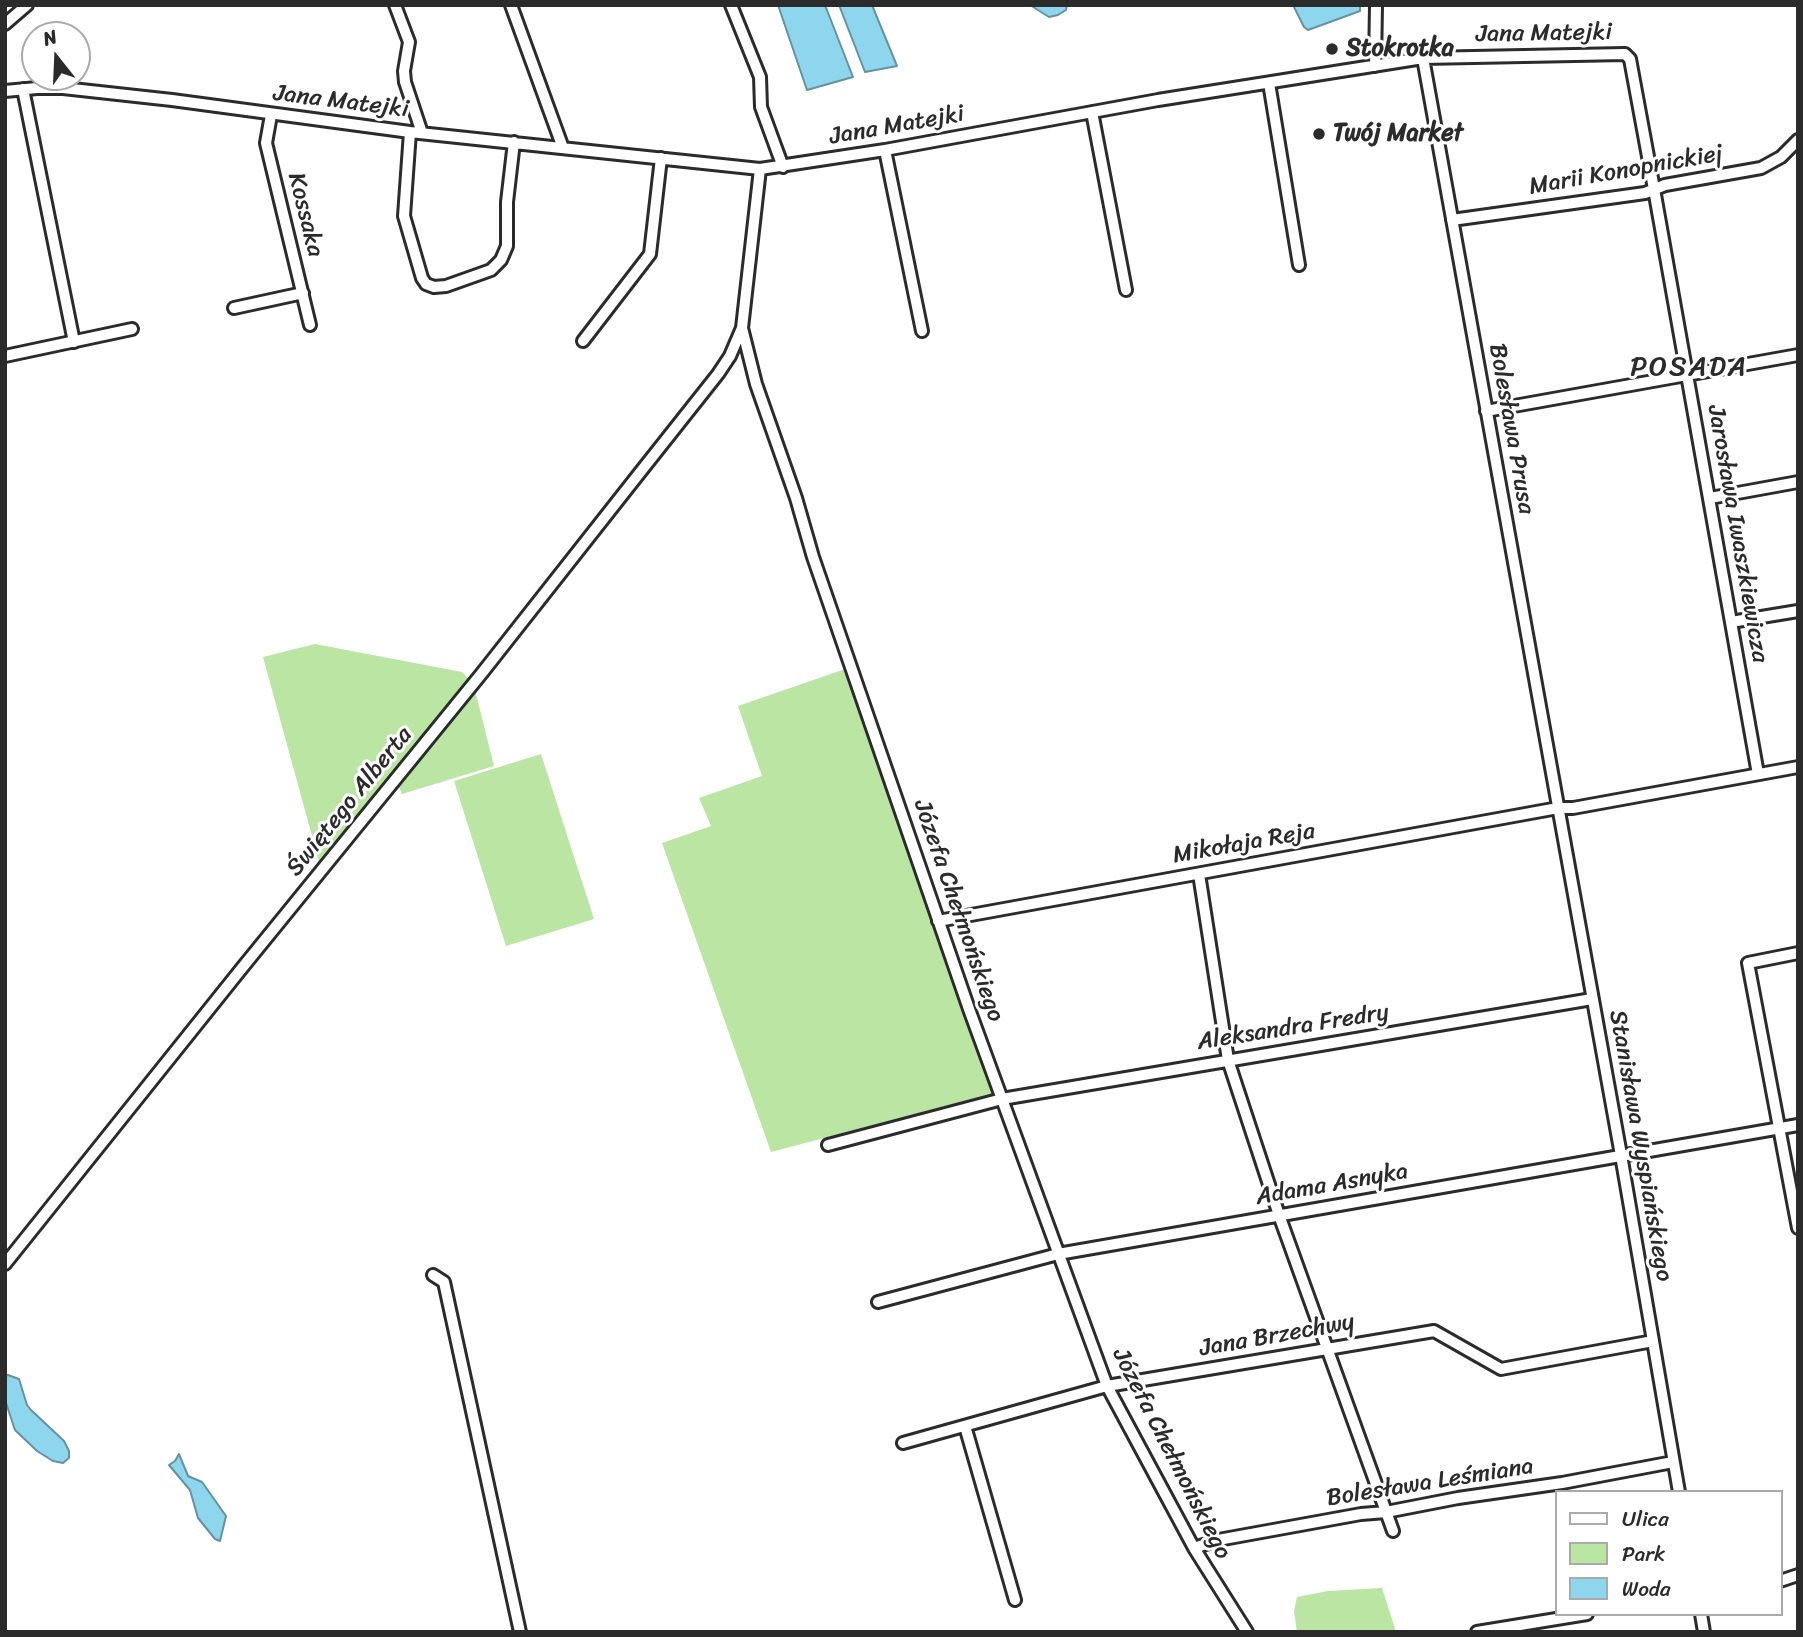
<!DOCTYPE html>
<html>
<head>
<meta charset="utf-8">
<style>
  body { margin:0 }
  #map { position:relative; width:1803px; height:1637px; overflow:hidden; background:#fff; font-family:Sriracha,sans-serif }
  canvas { display:block }
  .frame { position:absolute; inset:0; border:7px solid #2b2b2b; pointer-events:none }
  .legend { position:absolute; left:1555px; top:1490px; width:228px; height:126px; box-sizing:border-box; background:#fff; border:2px solid #aaa; margin:0; padding:9px 12px; list-style:none; font-size:21px; color:#2b2b2b }
  .legend li { display:flex; align-items:center; gap:14px; height:35px }
  .legend b { width:35px; border:2px solid #aaa }
  .north { position:absolute; left:21px; top:21px; width:70px; height:70px; box-sizing:border-box; background:#fff; border:2px solid #aaa; border-radius:50%; rotate:342deg; font-size:19px; font-weight:700; line-height:28px; text-align:center; color:#2b2b2b }
  .north::after { content:''; display:block; margin:auto; width:24px; height:32px; background:#2b2b2b; clip-path:polygon(50% 0,100% 100%,50% 72%,0 100%) }
</style>
</head>
<body>
<div id="map">
<canvas width="1803" height="1637"></canvas>
<div class="frame"></div>
<ul class="legend">
<li><b style="height:9px;background:#fff"></b>Ulica</li>
<li><b style="height:19px;background:#bae5a3"></b>Park</li>
<li><b style="height:19px;background:#8dd6ee"></b>Woda</li>
</ul>
<div class="north">N</div>
</div>
<script>
const context = document.querySelector('canvas').getContext('2d');
context.lineJoin = 'round';
function paint(path, color) {
  context.fillStyle = color;
  context.fill(path, 'evenodd');
}
function poly(rows) {
  const path = new Path2D();
  for (const r of rows) {
    path.moveTo(r[0], r[1]);
    for (let i = 2; i < r.length; i += 2) path.lineTo(r[i], r[i + 1]);
  }
  return path;
}
function trace(path, color, width, dash) {
  context.strokeStyle = color;
  context.lineWidth = width;
  context.lineCap = dash ? 'butt' : 'round';
  context.setLineDash(dash || []);
  context.stroke(path);
}
function label(font, color, halo, rows, align = 'center') {
  context.font = font + ' Sriracha,sans-serif';
  context.lineWidth = 6;
  context.setLineDash([]);
  context.textBaseline = 'middle';
  context.strokeStyle = halo;
  context.fillStyle = color;
  for (const [text, x, y, turn = 0] of rows) {
    context.save();
    context.translate(x, y);
    context.rotate((+turn || 0) * Math.PI / 180);
    context.textAlign = isNaN(turn) ? turn : align;
    if (halo) context.strokeText(text, 0, 0);
    context.fillText(text, 0, 0);
    context.restore();
  }
}
paint(poly([
  [315,644,462,672,470,680,320,865,263,657],
  [848,668,995,1093,771,1152,662,843,711,826,699,798,762,776,738,706],
  [475,690,494,766,402,794,399,787],
  [541,754,594,919,506,946,454,781],
  [1382,1588,1396,1632,1297,1632,1294,1611,1297,1597,1328,1591]
]), '#bae5a3');
const water = poly([
  [778,5,825,5,853,77,807,90,778,5],
  [839,5,872,5,897,66,865,72,839,5],
  [1030,5,1067,5,1066,10,1058,15,1049,17,1030,5],
  [1293,5,1360,5,1360,11,1308,30,1304,27,1293,5],
  [8,1375,19,1379,27,1405,31,1410,64,1441,69,1451,69,1458,63,1463,53,1461,37,1451,15,1430,5,1400,5,1376,8,1375],
  [179,1454,188,1476,202,1482,226,1516,220,1541,215,1539,198,1518,190,1490,169,1465,175,1461,179,1454]
]);
paint(water, '#8dd6ee');
trace(water, '#6692a0', 2);
const minor = poly([
  [395,5,409,42,404,71,405,82,422,133],
  [511,5,563,148],
  [731,5,760,77,761,107,783,167],
  [5,24,27,5],
  [1423,58,1621,1155,1679,1492],
  [1375,66,1376,5],
  [1269,83,1299,265],
  [23,89,74,342],
  [5,91,37,88,63,88,172,100,410,132,760,169,885,150,1158,100,1423,58,1625,54,1630,59,1654,189,1758,774],
  [1092,112,1126,290],
  [271,115,266,143,310,325],
  [410,132,404,216,422,278,426,284,434,287,446,286,491,270,501,260,507,246,507,202,514,142],
  [885,150,922,331],
  [760,169,742,328,756,384,796,498,813,557,969,1009,1107,1386,1194,1548,1247,1632],
  [1452,220,1645,193,1665,185,1761,168,1781,157,1798,140],
  [234,308,303,293],
  [583,341,650,254,661,158],
  [5,356,132,329],
  [1486,411,1798,355],
  [1710,498,1798,482],
  [1731,622,1798,611],
  [1199,874,1228,1060,1279,1215,1393,1531],
  [938,921,1558,808,1573,808,1798,767],
  [1798,953,1748,963,1798,1228],
  [828,1145,1002,1099,1592,999],
  [5,1264,242,968,482,673,638,475,718,374,730,356,742,328],
  [433,1275,444,1282,520,1632],
  [878,1302,1058,1254,1798,1125],
  [965,1426,1015,1600],
  [903,1443,1107,1386,1434,1331,1501,1369,1653,1341],
  [1194,1548,1218,1540,1361,1514,1386,1512,1458,1498,1562,1483,1673,1462],
  [1780,1581,1798,1575],
  [1701,1614,1704,1632],
  [1477,1632,1587,1614]
]);
trace(minor, '#2b2b2b', 16);
trace(minor, '#fff', 10);
for (const [x, y, r, color] of [
  [1332,49,7,"#2b2b2b"],
  [1319,134,7,"#2b2b2b"]
]) {
  const dot = new Path2D();
  dot.arc(x, y, r, 0, 2 * Math.PI);
  context.fillStyle = color;
  context.fill(dot);
  trace(dot, '#fff', 2.5);
}
label('24px', '#2b2b2b', '#fff', [
  ["Jana Matejki",1544,34,-1],
  ["Jana Matejki",341,102,7],
  ["Jana Matejki",897,126,-10],
  ["Marii Konopnickiej",1626,171,-10],
  ["Kossaka",305,215,76],
  ["Bolesława Prusa",1511,429,80],
  ["Jarosława Iwaszkiewicza",1737,534,80],
  ["Świętego Alberta",350,802,-51],
  ["Mikołaja Reja",1244,844,-10],
  ["Józefa Chełmońskiego",958,911,71],
  ["Aleksandra Fredry",1293,1028,-9],
  ["Stanisława Wyspiańskiego",1640,1146,80],
  ["Adama Asnyka",1332,1185,-10],
  ["Jana Brzechwy",1277,1336,-10],
  ["Józefa Chełmońskiego",1171,1454,63],
  ["Bolesława Leśmiana",1430,1483,-9]
]);
label('bold 24px', '#2b2b2b', '#fff', [
  ["Stokrotka",1346,49],
  ["Twój Market",1333,134]
], 'left');
context.letterSpacing = '2px';
label('28px', '#2b2b2b', '#fff', [
  ["POSADA",1689,368]
]);
context.letterSpacing = '0px';
</script>
</body>
</html>
